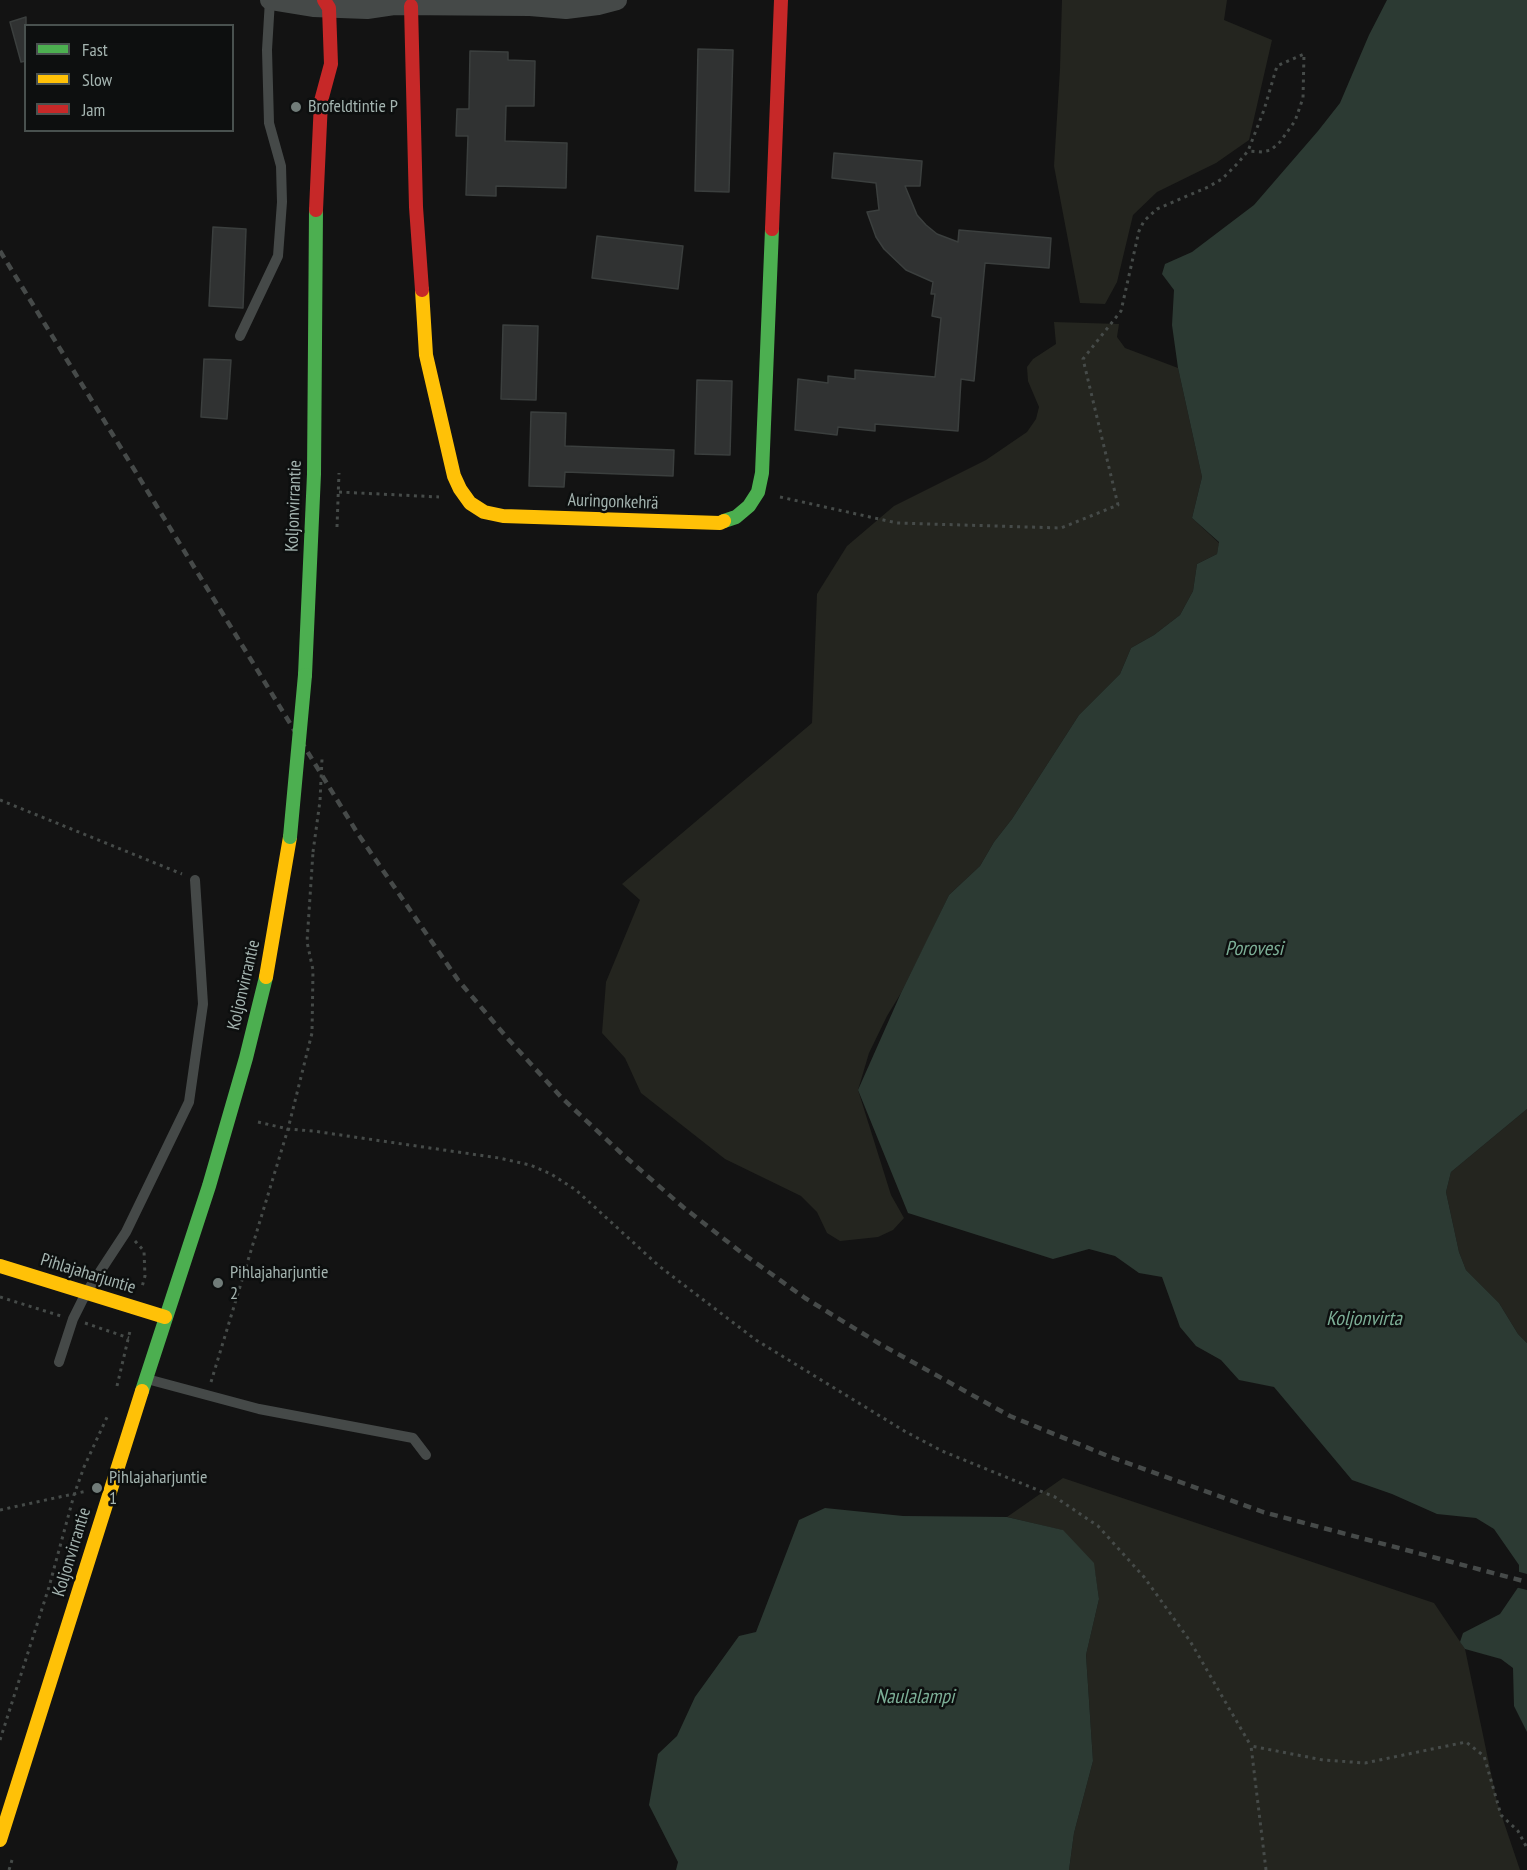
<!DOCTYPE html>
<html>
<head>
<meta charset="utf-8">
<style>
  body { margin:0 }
  #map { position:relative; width:1527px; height:1870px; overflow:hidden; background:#131313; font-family:"PT Sans Narrow",sans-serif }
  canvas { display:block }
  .legend { position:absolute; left:24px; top:24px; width:210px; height:108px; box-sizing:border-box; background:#0d0f0f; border:2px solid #49514f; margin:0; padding:8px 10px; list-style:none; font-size:18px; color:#a4b4b0 }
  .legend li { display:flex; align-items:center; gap:12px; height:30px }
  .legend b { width:30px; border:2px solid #49514f }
</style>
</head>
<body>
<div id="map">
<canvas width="1527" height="1870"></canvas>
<ul class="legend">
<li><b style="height:8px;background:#4caf50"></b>Fast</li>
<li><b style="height:8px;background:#ffc107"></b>Slow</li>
<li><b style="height:8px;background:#c62828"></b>Jam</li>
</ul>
</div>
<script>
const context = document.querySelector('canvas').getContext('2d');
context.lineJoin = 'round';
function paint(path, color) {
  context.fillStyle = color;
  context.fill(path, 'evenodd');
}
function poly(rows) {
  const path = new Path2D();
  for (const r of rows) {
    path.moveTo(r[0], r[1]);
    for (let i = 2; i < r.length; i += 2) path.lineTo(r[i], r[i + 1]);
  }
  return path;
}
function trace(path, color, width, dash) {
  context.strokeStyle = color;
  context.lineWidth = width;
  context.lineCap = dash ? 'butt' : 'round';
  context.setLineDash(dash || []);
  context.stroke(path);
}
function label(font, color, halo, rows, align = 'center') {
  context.font = font + ' "PT Sans Narrow",sans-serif';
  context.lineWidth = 5;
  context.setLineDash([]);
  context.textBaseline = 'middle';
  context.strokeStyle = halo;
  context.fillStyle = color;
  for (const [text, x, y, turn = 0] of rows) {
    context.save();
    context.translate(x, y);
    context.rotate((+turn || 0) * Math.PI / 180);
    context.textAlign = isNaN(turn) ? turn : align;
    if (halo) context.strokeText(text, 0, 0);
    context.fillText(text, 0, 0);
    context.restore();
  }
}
paint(poly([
  [1062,0,1227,0,1224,20,1272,40,1249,140,1216,163,1157,192,1133,215,1117,282,1105,304,1080,303,1054,166,1060,69],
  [1054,322,1119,324,1117,337,1125,348,1178,368,1202,477,1192,518,1219,543,1217,554,1197,564,1193,591,1180,615,1154,635,1131,648,1120,674,1079,715,1012,819,994,842,980,866,949,895,927,941,901,993,887,1016,869,1053,858,1090,891,1195,904,1218,893,1230,878,1237,840,1241,827,1233,817,1212,801,1196,725,1159,641,1093,625,1058,602,1033,606,982,640,900,622,884,812,723,817,594,847,546,894,506,986,460,1027,432,1036,419,1039,407,1028,381,1027,367,1033,359,1056,344],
  [1527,1109,1527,1343,1518,1334,1499,1303,1466,1270,1459,1252,1446,1192,1451,1172],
  [1063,1478,1434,1603,1465,1649,1497,1802,1520,1870,1069,1870,1074,1833,1093,1761,1086,1655,1099,1599,1095,1572,1062,1530,1007,1517]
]), '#24251f');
paint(poly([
  [1387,0,1527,0,1527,1109,1451,1172,1446,1192,1459,1252,1466,1270,1499,1303,1518,1334,1527,1343,1527,1732,1514,1706,1513,1668,1501,1659,1465,1649,1460,1642,1463,1633,1500,1614,1519,1586,1519,1565,1494,1529,1476,1518,1437,1514,1392,1494,1352,1480,1274,1387,1239,1380,1221,1360,1196,1346,1180,1327,1162,1277,1139,1273,1115,1256,1089,1249,1053,1259,908,1213,858,1090,901,993,949,895,980,866,994,842,1012,819,1079,715,1120,674,1131,648,1154,635,1180,615,1193,591,1197,564,1217,554,1219,542,1192,518,1202,477,1178,368,1172,325,1174,290,1162,274,1165,264,1192,252,1254,205,1318,131,1340,103,1369,35],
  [825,1508,903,1516,1007,1517,1063,1530,1094,1563,1099,1599,1086,1655,1093,1761,1074,1833,1069,1870,676,1870,678,1862,649,1805,658,1754,677,1736,695,1697,739,1636,756,1632,799,1520]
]), '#2c3a33');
paint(poly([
  [1516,1571,1527,1574,1527,1590,1515,1587]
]), '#131313');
const building = poly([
  [26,17,26,61,21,62,10,22,26,17],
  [698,49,733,50,729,192,695,191,698,49],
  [470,51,508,52,508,60,535,61,534,106,506,106,505,141,567,143,566,188,496,186,496,196,466,195,468,136,456,136,457,109,469,109,470,51],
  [834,153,922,161,920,186,905,186,917,215,926,225,937,234,958,242,959,230,1051,238,1049,268,985,263,974,381,961,379,958,431,875,424,875,431,838,427,837,435,795,430,798,379,828,383,828,376,855,379,855,370,935,377,941,318,932,316,935,294,931,294,933,282,906,270,884,249,876,237,867,212,879,210,876,183,832,178,834,153],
  [213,227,246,229,243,308,209,306,213,227],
  [597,236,683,246,678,289,592,278,597,236],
  [503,325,538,326,536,400,501,399,503,325],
  [204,359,231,360,227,419,201,417,204,359],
  [697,380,732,381,730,455,695,454,697,380],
  [531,412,566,413,565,446,674,450,673,476,565,472,564,487,529,486,531,412]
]);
paint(building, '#303232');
trace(building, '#3b3f3e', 1.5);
trace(poly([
  [339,492,439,497],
  [780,497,897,523,1061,528,1118,505,1083,359,1121,311,1139,231,1144,221,1157,209,1208,187,1222,179,1238,163,1248,151,1264,110,1277,66,1304,54,1303,98,1295,121,1280,142,1271,150,1262,152,1248,151],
  [337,527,339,473],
  [0,800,182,874],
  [258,1122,288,1129,313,1131,499,1158,530,1165,551,1174,576,1190,659,1266,756,1340,906,1432,942,1451,1055,1497,1098,1526,1144,1577,1190,1641,1251,1746],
  [135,1241,144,1251,145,1276,142,1287],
  [0,1297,61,1316],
  [85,1323,129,1338],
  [211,1382,288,1129,312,1033,313,970,307,942,313,852],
  [117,1386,130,1331],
  [0,1510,87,1491],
  [0,1740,49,1587,74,1495,84,1467,108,1415],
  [9,1870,12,1860],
  [1266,1870,1251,1746,1323,1760,1365,1763,1466,1742,1484,1756,1501,1815,1518,1831,1527,1848]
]), '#464b49', 3, [3, 4.5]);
trace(poly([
  [240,336,278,256,282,202,281,166,269,123,267,50,270,0],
  [59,1362,73,1319,86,1293,126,1232,189,1102,203,1004,195,880],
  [147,1379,259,1409,413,1438,426,1455]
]), '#454948', 10);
trace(poly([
  [270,0,313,7,367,9,394,5,530,6,566,9,598,5,617,0]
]), '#454948', 20);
trace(poly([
  [724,521,736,517,749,506,758,492,762,473,772,229],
  [305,675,314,474,316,210],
  [142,1391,209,1186,246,1058,266,977]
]), '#4caf50', 14);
trace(poly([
  [422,290,426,355,454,476,460,489,470,503,484,512,503,516,720,523,724,521],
  [266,977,290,837],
  [0,1266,165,1317],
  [0,1840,142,1391]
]), '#ffc107', 14);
trace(poly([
  [411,6,416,207,422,290],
  [316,210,321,101,331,64,329,8,324,0],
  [772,229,781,0]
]), '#c62828', 14);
trace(poly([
  [0,251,358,834,458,980,509,1040,562,1098,621,1153,683,1207,742,1253,805,1298,880,1344,1010,1416,1108,1456,1263,1512,1527,1582]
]), '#464a49', 4.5, [8, 6]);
trace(poly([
  [313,852,320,801,322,759]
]), '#464b49', 3, [3, 4.5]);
trace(poly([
  [290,837,305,675]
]), '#4caf50', 14);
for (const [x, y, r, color] of [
  [296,107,6,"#717c79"],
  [218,1283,6,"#717c79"],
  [97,1488,6,"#717c79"]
]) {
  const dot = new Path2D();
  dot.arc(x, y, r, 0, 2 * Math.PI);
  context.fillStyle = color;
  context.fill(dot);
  trace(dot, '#0d0f0f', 2);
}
label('18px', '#a4b4b0', '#0d0f0f', [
  ["Brofeldtintie P",308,107],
  ["Pihlajaharjuntie",230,1273],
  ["2",230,1294],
  ["Pihlajaharjuntie",109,1478],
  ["1",109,1499]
], 'left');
label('18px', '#a4b4b0', '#0d0f0f', [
  ["Auringonkehrä",613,502,2],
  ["Koljonvirrantie",294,506,-88],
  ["Koljonvirrantie",244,985,-77],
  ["Pihlajaharjuntie",88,1274,17],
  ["Koljonvirrantie",72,1552,-73]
]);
label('italic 20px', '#7cae96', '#0d0f0f', [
  ["Porovesi",1254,949],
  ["Koljonvirta",1364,1319],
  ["Naulalampi",915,1697]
]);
</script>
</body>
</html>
